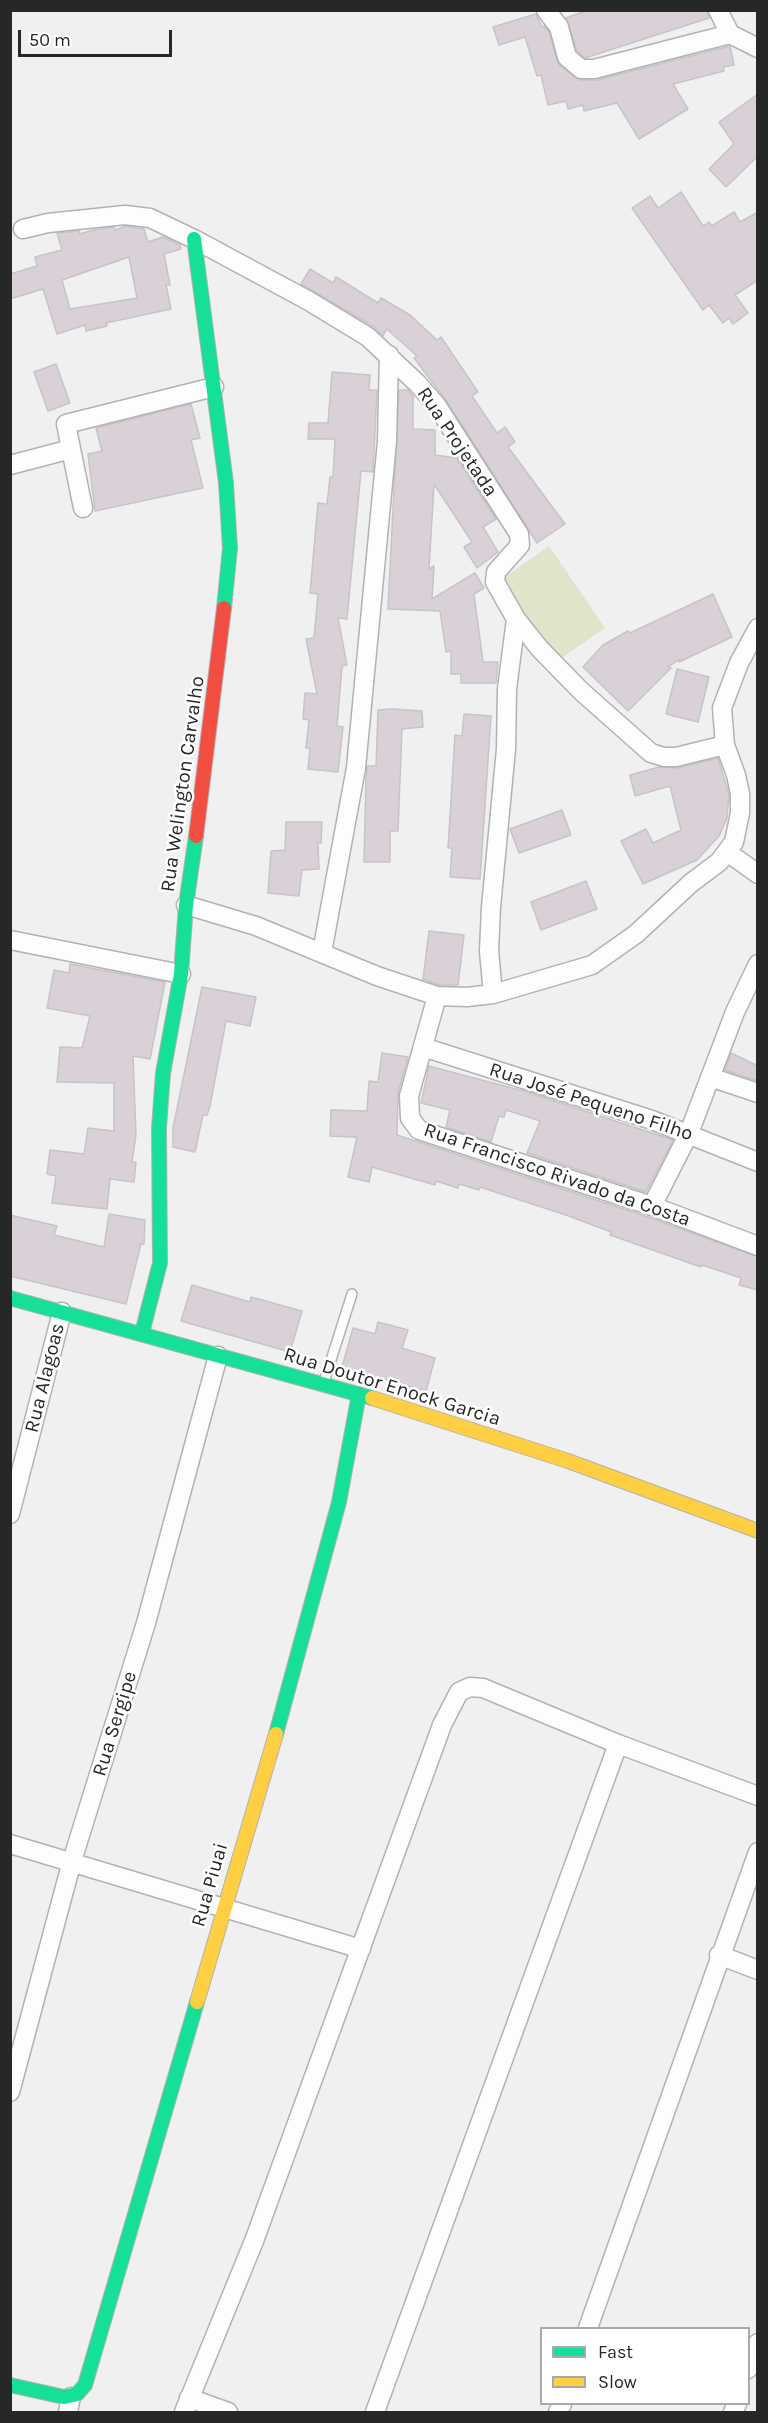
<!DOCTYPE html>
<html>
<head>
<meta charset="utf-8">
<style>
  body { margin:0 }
  #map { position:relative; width:768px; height:2423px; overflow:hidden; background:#f0f0f0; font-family:Karla,sans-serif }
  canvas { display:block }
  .frame { position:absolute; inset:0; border:12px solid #262727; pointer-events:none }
  .legend { position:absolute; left:540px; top:2327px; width:210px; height:78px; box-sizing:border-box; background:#fff; border:2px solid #a8a9a9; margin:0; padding:8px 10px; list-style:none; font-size:18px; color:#262727 }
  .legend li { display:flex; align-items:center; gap:12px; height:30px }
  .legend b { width:30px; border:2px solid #a8a9a9 }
  .scale { position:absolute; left:18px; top:30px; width:154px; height:27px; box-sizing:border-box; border:3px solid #262727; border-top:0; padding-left:8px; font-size:18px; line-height:21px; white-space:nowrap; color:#262727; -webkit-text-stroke:4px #fff; paint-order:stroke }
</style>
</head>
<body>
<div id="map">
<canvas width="768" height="2423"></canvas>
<div class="frame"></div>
<ul class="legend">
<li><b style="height:8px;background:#16e098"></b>Fast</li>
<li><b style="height:8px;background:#ffcf43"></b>Slow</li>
</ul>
<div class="scale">50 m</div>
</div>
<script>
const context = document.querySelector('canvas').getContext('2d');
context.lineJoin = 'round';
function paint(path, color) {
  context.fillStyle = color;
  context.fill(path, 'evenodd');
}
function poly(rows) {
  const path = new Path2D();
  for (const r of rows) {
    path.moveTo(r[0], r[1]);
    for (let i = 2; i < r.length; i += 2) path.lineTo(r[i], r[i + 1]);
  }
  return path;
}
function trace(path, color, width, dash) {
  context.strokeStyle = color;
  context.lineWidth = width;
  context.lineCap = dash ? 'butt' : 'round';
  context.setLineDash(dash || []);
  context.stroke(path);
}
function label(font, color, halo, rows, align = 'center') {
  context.font = font + ' Karla,sans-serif';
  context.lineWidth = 5;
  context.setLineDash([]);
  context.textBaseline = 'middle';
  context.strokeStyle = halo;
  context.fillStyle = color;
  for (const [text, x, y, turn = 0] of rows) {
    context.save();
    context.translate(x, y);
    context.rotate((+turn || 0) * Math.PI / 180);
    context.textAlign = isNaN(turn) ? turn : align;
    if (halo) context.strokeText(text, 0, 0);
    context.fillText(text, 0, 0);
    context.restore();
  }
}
paint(poly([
  [549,546,605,628,554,663,499,581]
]), '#e0e4cb');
const building = poly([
  [588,10,707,10,709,18,585,58,577,51,566,18,588,10],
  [536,14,542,27,544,26,549,32,559,65,580,80,597,80,730,46,734,65,723,67,724,71,673,84,688,109,639,139,617,103,584,111,583,105,568,109,566,101,548,105,541,75,537,76,525,37,499,45,493,27,536,14],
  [758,94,758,156,726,187,709,169,734,144,719,122,758,94],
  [681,192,703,226,709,222,712,226,734,212,740,222,758,212,758,280,735,295,748,313,733,324,729,318,723,323,709,305,703,310,632,208,650,196,658,208,681,192],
  [126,226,144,229,148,242,163,237,180,245,181,249,164,254,170,285,166,285,171,309,106,323,107,326,86,331,85,325,57,334,43,289,10,299,10,274,37,266,35,257,62,250,57,233,79,231,80,234,93,230,114,227,115,230,126,226],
  [129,257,137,298,70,309,62,280,129,257],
  [310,269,333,283,336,277,378,303,381,298,410,315,437,340,441,337,478,392,472,396,497,433,505,427,515,442,508,447,565,524,537,543,446,400,414,358,417,356,387,329,383,336,374,327,301,284,310,269],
  [56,364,70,403,48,411,34,372,56,364],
  [332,372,370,375,369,390,377,390,373,472,361,471,347,619,338,618,347,665,342,666,337,726,343,727,338,772,308,769,310,748,306,748,309,720,303,719,305,693,317,694,306,639,314,638,318,594,310,593,318,503,327,504,330,477,333,477,335,439,308,439,309,423,328,423,332,372],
  [399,390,408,390,413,396,413,429,435,430,435,455,457,458,496,519,483,527,498,552,477,568,464,547,472,542,434,484,429,569,434,566,432,599,475,573,484,588,474,594,483,662,498,662,496,683,461,683,461,674,451,674,451,651,446,652,440,611,388,609,399,390],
  [191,404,200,438,191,440,203,488,95,511,88,454,102,451,96,428,191,404],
  [713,594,732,637,679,662,680,659,668,667,671,668,628,711,583,667,603,645,628,631,630,633,713,594],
  [677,669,709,677,698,722,666,714,677,669],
  [393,709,422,711,423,727,402,729,398,831,390,831,390,862,364,862,366,778,367,766,376,766,378,710,393,709],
  [464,714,491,716,480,879,450,877,452,848,448,848,455,735,462,736,464,714],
  [718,758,729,795,727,818,719,836,697,860,643,884,621,841,646,829,653,843,681,830,670,786,635,796,630,775,659,767,678,768,718,758],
  [562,810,571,835,519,853,510,829,562,810],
  [286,822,322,822,321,843,318,843,319,869,302,870,299,896,268,893,271,851,285,850,286,822],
  [586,881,597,909,541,930,531,902,586,881],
  [429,931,464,935,458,985,439,985,423,979,429,931],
  [70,964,165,982,150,1059,133,1056,136,1135,132,1162,136,1162,134,1182,110,1179,107,1209,52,1203,56,1176,47,1174,50,1150,84,1154,88,1128,114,1131,114,1083,57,1082,60,1047,82,1048,90,1016,47,1008,54,970,69,973,70,964],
  [202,987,256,997,250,1026,226,1021,210,1106,207,1115,203,1115,195,1152,173,1147,173,1128,202,987],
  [382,1053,408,1057,398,1093,397,1135,648,1217,758,1257,758,1290,739,1285,741,1278,702,1265,701,1267,610,1235,611,1232,566,1215,480,1187,479,1190,459,1184,458,1188,436,1181,435,1185,372,1167,369,1182,348,1177,357,1137,330,1136,331,1110,367,1111,369,1081,378,1082,382,1053],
  [731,1053,758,1066,758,1081,725,1070,731,1053],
  [429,1066,527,1092,673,1140,646,1192,527,1153,540,1121,522,1115,506,1110,504,1117,499,1116,491,1142,446,1127,450,1110,421,1103,429,1066],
  [109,1214,145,1220,144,1244,141,1244,126,1304,10,1276,10,1215,57,1226,54,1235,104,1247,109,1214],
  [192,1285,250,1302,251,1297,302,1311,290,1352,181,1321,192,1285],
  [378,1322,408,1330,402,1348,435,1358,426,1391,342,1367,353,1328,375,1334,378,1322]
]);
paint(building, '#dad0d7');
trace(building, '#c5c5c5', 1.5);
const lane = poly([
  [324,1382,352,1294]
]);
const street = poly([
  [546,10,559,27,567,57,581,69,594,69,730,34,758,48],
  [718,10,730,34],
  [23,229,48,223,125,215,150,218,194,239,309,301,368,337,418,384,437,406,519,534,520,545,496,572,495,582,516,619,540,649,581,691,651,753,664,757,676,757,725,745],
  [10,465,71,449],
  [83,508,66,424,214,387],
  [727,852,758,874],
  [186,905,256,926,377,976,437,996,467,997,493,994,592,965,636,934,691,883,719,862,734,842,740,813,740,794,736,775,725,745,722,708,739,663,758,628],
  [10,940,181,974],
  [322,952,356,768,387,441,389,355],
  [493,994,489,951,491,907,506,749,507,689,516,619],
  [437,996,409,1096,410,1118,419,1130,652,1206,758,1246],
  [423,1047,652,1120,758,1162],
  [710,1077,758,1093],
  [652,1206,689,1133,735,1012,758,964],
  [10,1514,62,1312],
  [10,1844,361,1949],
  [719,1955,758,1970],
  [10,2092,72,1861,146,1623,218,1356],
  [588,2328,758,1852],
  [748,2369,758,2343],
  [189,2398,228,2412],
  [68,2412,71,2397],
  [184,2412,254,2241,442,1725,459,1692,470,1687,483,1688,618,1744,758,1796],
  [375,2412,618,1744],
  [558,2412,562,2404],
  [733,2412,737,2404]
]);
const fast = poly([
  [194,239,226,483,230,548,224,608],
  [10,1298,372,1398],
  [142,1333,160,1263,159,1128,163,1073,181,974,186,905,196,836],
  [276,1734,339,1502,359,1394],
  [10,2385,64,2397,77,2394,85,2385,197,2002]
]);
const slow = poly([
  [372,1398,568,1461,758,1531],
  [197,2002,276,1734]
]);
const jam = poly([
  [196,836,224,608]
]);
trace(lane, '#b2b2b2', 12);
trace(street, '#b2b2b2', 21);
trace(fast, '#b2b2b2', 16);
trace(slow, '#b2b2b2', 16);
trace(jam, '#b2b2b2', 16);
trace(lane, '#fdfdfd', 9);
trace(street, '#fdfdfd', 18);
trace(fast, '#16e098', 14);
trace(slow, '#ffcf43', 14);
trace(jam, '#f24e42', 14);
label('20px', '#262727', '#fff', [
  ["Rua Projetada",457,442,56],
  ["Rua Welington Carvalho",183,784,-82],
  ["Rua José Pequeno Filho",591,1102,18],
  ["Rua Francisco Rivado da Costa",557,1175,19],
  ["Rua Alagoas",45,1378,-76],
  ["Rua Doutor Enock Garcia",392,1387,17],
  ["Rua Sergipe",115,1724,-73],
  ["Rua Piuai",210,1885,-74]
]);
</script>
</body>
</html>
